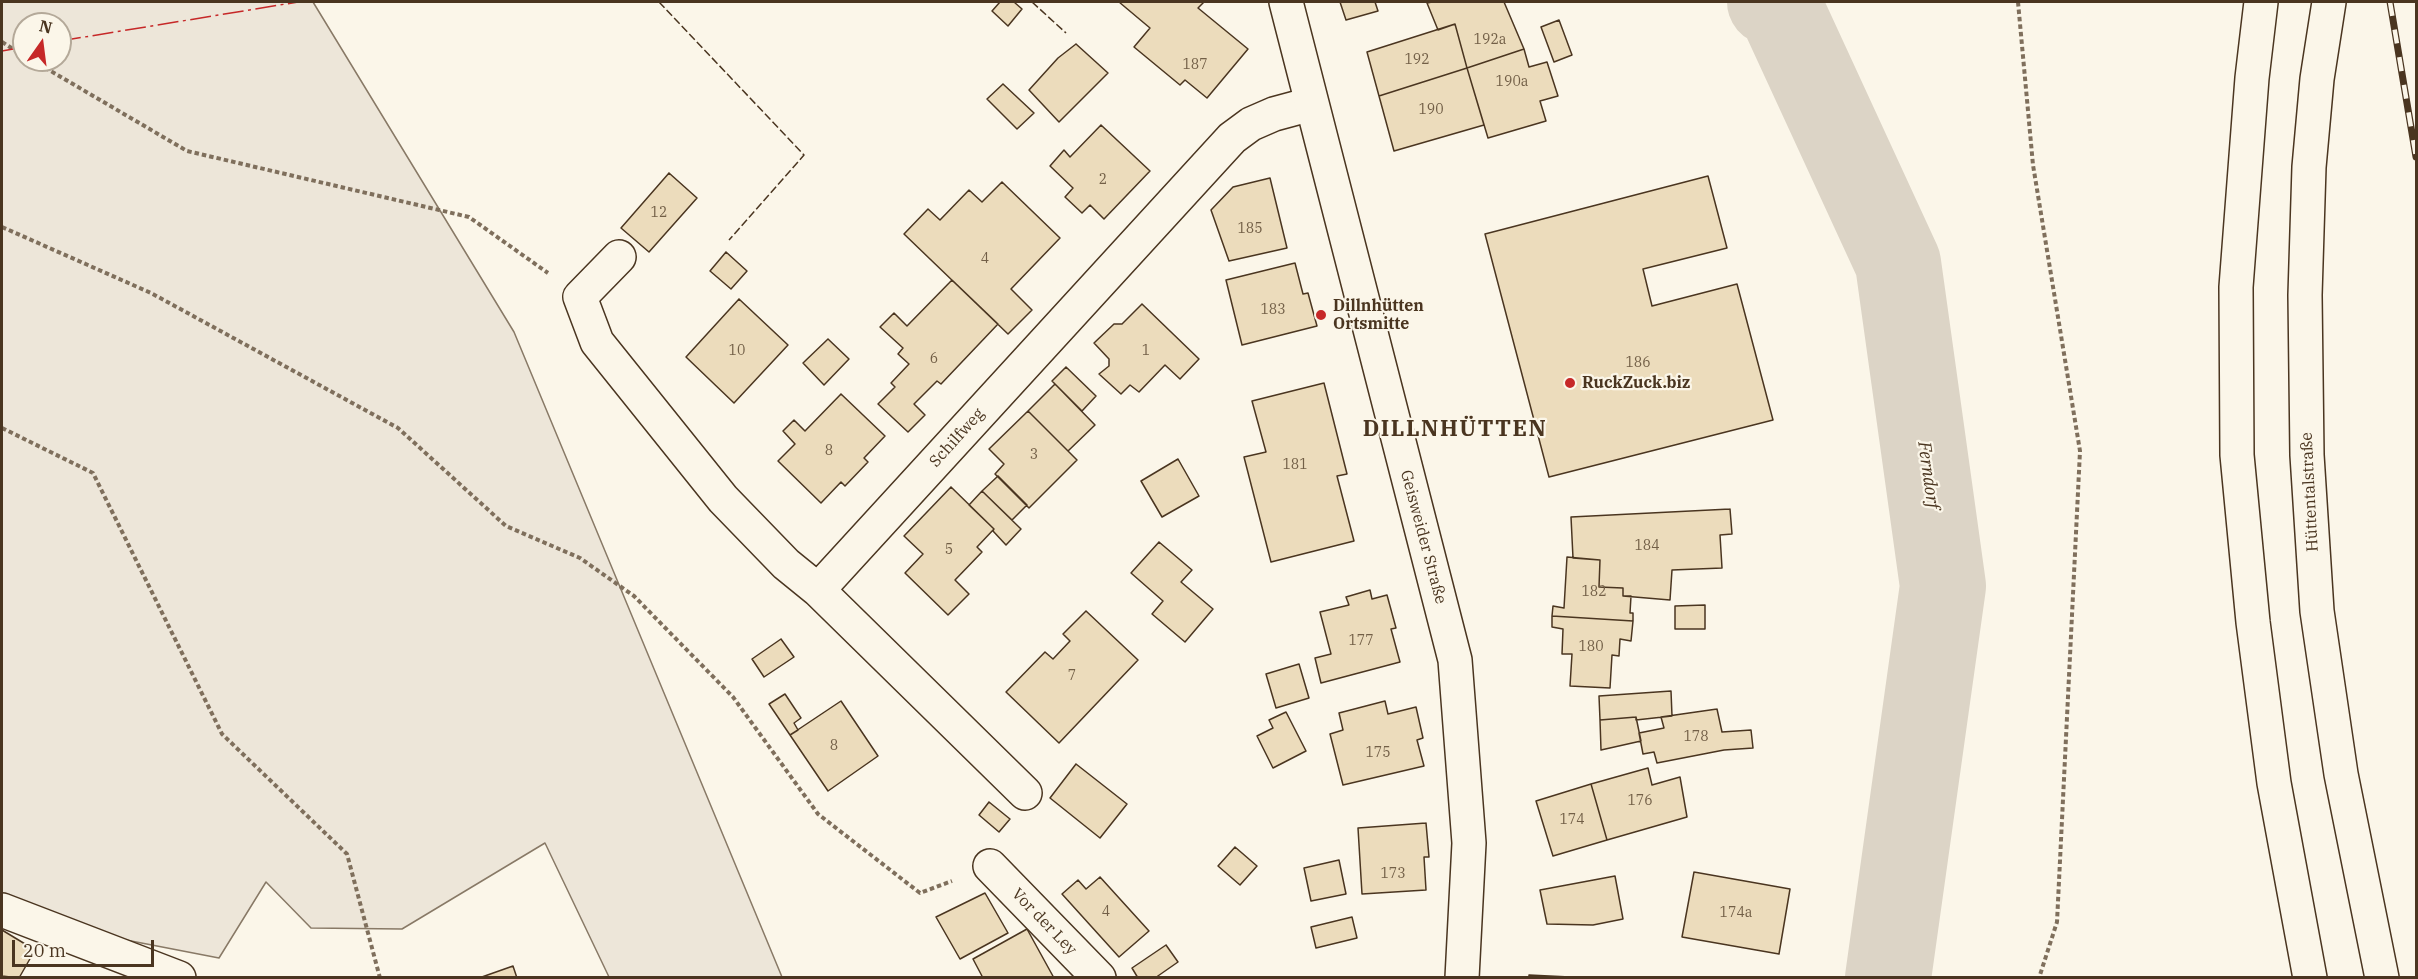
<!DOCTYPE html>
<html>
<head>
<meta charset="utf-8">
<style>
  body { margin:0 }
  #map { position:relative; width:2418px; height:979px; overflow:hidden; background:#fbf6e9; font-family:"IBM Plex Serif",serif }
  canvas { display:block }
  .frame { position:absolute; inset:0; border:3px solid #4a3520; pointer-events:none }
  .north { position:absolute; left:12px; top:12px; width:60px; height:60px; box-sizing:border-box; background:#fbf6e9; border:2px solid #b4a999; border-radius:50%; rotate:14deg; font-size:16px; font-weight:700; line-height:24px; text-align:center; color:#4a3520 }
  .north::after { content:''; display:block; margin:auto; width:21px; height:27px; background:#c62828; clip-path:polygon(50% 0,100% 100%,50% 72%,0 100%) }
  .scale { position:absolute; left:12px; top:940px; width:142px; height:27px; box-sizing:border-box; border:3px solid #4a3520; border-top:0; padding-left:8px; font-size:18px; line-height:21px; white-space:nowrap; color:#4a3520; -webkit-text-stroke:4px #fbf6e9; paint-order:stroke }
</style>
</head>
<body>
<div id="map">
<canvas width="2418" height="979"></canvas>
<div class="frame"></div>
<div class="north">N</div>
<div class="scale">20 m</div>
</div>
<script>
const context = document.querySelector('canvas').getContext('2d');
context.lineJoin = 'round';
function paint(path, color) {
  context.fillStyle = color;
  context.fill(path, 'evenodd');
}
function poly(rows) {
  const path = new Path2D();
  for (const r of rows) {
    path.moveTo(r[0], r[1]);
    for (let i = 2; i < r.length; i += 2) path.lineTo(r[i], r[i + 1]);
  }
  return path;
}
function trace(path, color, width, dash) {
  context.strokeStyle = color;
  context.lineWidth = width;
  context.lineCap = dash ? 'butt' : 'round';
  context.setLineDash(dash || []);
  context.stroke(path);
}
function label(font, color, halo, rows, align = 'center') {
  context.font = font + ' "IBM Plex Serif",serif';
  context.lineWidth = 4.5;
  context.setLineDash([]);
  context.textBaseline = 'middle';
  context.strokeStyle = halo;
  context.fillStyle = color;
  for (const [text, x, y, turn = 0] of rows) {
    context.save();
    context.translate(x, y);
    context.rotate((+turn || 0) * Math.PI / 180);
    context.textAlign = isNaN(turn) ? turn : align;
    if (halo) context.strokeText(text, 0, 0);
    context.fillText(text, 0, 0);
    context.restore();
  }
}
const green = poly([
  [2,2,313,2,514,332,782,977,609,977,545,843,402,929,311,928,266,882,219,958,2,916,2,2],
  [24,24,60,24,60,60,24,60,24,24]
]);
paint(green, '#ede6d9');
trace(green, '#887966', 1.5);
trace(poly([
  [1770,2,1780,7,1898,263,1943,586,1888,978]
]), '#dcd4c6', 86);
const building = poly([
  [1000,2,1014,2,1022,9,1008,26,992,11,1000,2],
  [1119,2,1204,2,1198,8,1248,49,1207,98,1185,80,1180,85,1134,47,1150,28,1119,2],
  [1340,2,1375,2,1378,11,1346,20,1340,2],
  [1432,2,1504,2,1524,49,1467,68,1455,24,1438,30,1427,3,1432,2],
  [1559,20,1572,55,1554,62,1541,27,1559,20],
  [1455,24,1467,68,1379,96,1367,52,1455,24],
  [1076,44,1108,73,1059,122,1029,90,1058,58,1076,44],
  [1524,49,1529,67,1547,62,1558,96,1540,101,1546,121,1488,138,1467,68,1524,49],
  [1467,68,1484,125,1394,151,1379,96,1467,68],
  [1003,84,1034,113,1017,129,987,99,1003,84],
  [1101,125,1150,171,1104,219,1090,205,1082,213,1065,197,1073,188,1050,166,1064,150,1070,157,1101,125],
  [669,173,697,198,649,252,621,228,669,173],
  [1708,176,1727,248,1643,269,1652,306,1737,284,1773,420,1549,477,1485,234,1708,176],
  [1270,178,1287,248,1229,261,1211,210,1233,187,1270,178],
  [1002,182,1060,238,1011,289,1032,310,1008,334,904,234,928,209,940,220,969,190,982,202,1002,182],
  [726,252,747,271,731,289,710,271,726,252],
  [1295,263,1303,294,1308,293,1317,326,1242,345,1226,280,1295,263],
  [952,280,998,324,941,384,937,381,914,404,925,415,908,432,878,404,895,387,891,383,909,364,898,354,903,348,880,327,894,313,907,326,952,280],
  [739,299,788,345,734,403,686,357,739,299],
  [1142,304,1199,359,1180,379,1165,365,1139,392,1130,385,1121,394,1099,374,1109,366,1109,359,1094,343,1114,324,1122,324,1142,304],
  [828,339,849,359,824,385,803,363,828,339],
  [1066,367,1096,396,1082,411,1052,381,1066,367],
  [1324,383,1347,474,1337,476,1354,541,1271,562,1244,457,1266,452,1252,401,1324,383],
  [1055,384,1095,425,1068,451,1028,411,1055,384],
  [841,394,885,436,864,458,868,462,845,486,841,482,821,503,778,461,795,444,783,431,794,420,805,431,841,394],
  [1028,411,1077,460,1029,508,995,474,1004,464,989,449,1028,411],
  [1178,459,1199,496,1162,517,1141,481,1178,459],
  [998,476,1027,505,1012,520,982,491,998,476],
  [951,487,994,529,977,547,982,552,955,580,969,594,948,615,905,573,923,554,904,536,951,487],
  [982,491,1021,529,1006,545,993,531,994,529,969,505,982,491],
  [1730,509,1732,534,1720,535,1722,568,1672,570,1670,600,1623,596,1623,588,1599,587,1600,560,1573,558,1571,517,1730,509],
  [1159,542,1192,570,1181,582,1213,609,1185,642,1152,614,1163,601,1131,573,1159,542],
  [1567,557,1600,560,1599,587,1623,588,1623,596,1631,596,1630,613,1633,613,1633,621,1552,616,1553,606,1564,608,1567,557],
  [1370,590,1372,599,1387,595,1396,628,1391,629,1400,662,1321,683,1315,658,1331,654,1320,612,1349,605,1346,597,1370,590],
  [1705,605,1705,629,1675,629,1675,606,1705,605],
  [1086,611,1138,660,1059,743,1006,692,1045,652,1053,659,1070,641,1063,634,1086,611],
  [1552,616,1633,621,1631,641,1620,639,1619,656,1612,655,1610,688,1570,686,1572,654,1562,654,1563,629,1552,627,1552,616],
  [781,639,794,657,764,677,752,659,781,639],
  [1299,664,1309,698,1276,708,1266,674,1299,664],
  [1671,691,1672,716,1636,720,1636,717,1600,720,1599,696,1671,691],
  [785,694,801,718,794,723,798,730,790,735,769,704,785,694],
  [841,701,878,756,828,791,790,735,841,701],
  [1385,701,1388,714,1416,707,1423,738,1417,740,1424,766,1343,785,1330,734,1343,730,1339,713,1385,701],
  [1717,709,1722,732,1751,730,1753,748,1724,750,1657,763,1654,752,1643,754,1639,733,1664,728,1661,717,1717,709],
  [1286,712,1306,751,1273,768,1257,736,1273,728,1269,720,1286,712],
  [1636,717,1641,741,1601,750,1600,720,1636,717],
  [1076,764,1127,804,1100,838,1050,798,1076,764],
  [1648,768,1652,785,1680,777,1687,817,1607,840,1591,784,1648,768],
  [1591,784,1607,840,1553,856,1536,801,1591,784],
  [989,802,1010,819,999,832,979,815,989,802],
  [1426,823,1429,857,1424,857,1426,890,1362,894,1358,828,1426,823],
  [1235,847,1257,866,1240,885,1218,866,1235,847],
  [1339,860,1346,894,1311,901,1304,868,1339,860],
  [1694,872,1790,889,1779,954,1682,937,1694,872],
  [1615,876,1623,919,1593,925,1547,924,1540,890,1615,876],
  [1100,877,1149,931,1119,957,1062,894,1078,880,1086,889,1100,877],
  [985,893,1008,933,960,959,936,917,985,893],
  [1352,917,1357,938,1316,948,1311,927,1352,917],
  [1027,929,1054,978,983,978,973,959,1027,929],
  [2,930,35,950,19,978,2,976,2,930],
  [1166,945,1178,962,1155,978,1138,978,1132,968,1166,945],
  [513,966,517,978,479,978,513,966],
  [1529,975,1570,977,1570,978,1529,978,1529,975]
]);
paint(building, '#ecdcbc');
trace(building, '#4a3520', 1.5);
const minor = poly([
  [619,257,580,297,597,342,723,499,786,564,818,590],
  [1025,793,818,590,1232,138,1251,124,1274,114,1311,104],
  [990,866,1099,978],
  [2,910,179,978]
]);
const major = poly([
  [1286,2,1455,660,1469,843,1462,978]
]);
const highway = poly([
  [2261,2,2252,78,2236,287,2237,455,2253,622,2274,783,2310,978],
  [2329,2,2317,79,2309,167,2305,295,2307,455,2317,611,2341,774,2382,978]
]);
trace(minor, '#4a3520', 36);
trace(major, '#4a3520', 36);
trace(highway, '#4a3520', 36);
trace(poly([
  [2018,2,2033,165,2080,451,2057,922,2039,978],
  [2,42,24,56],
  [32,60,187,151,469,217,548,273],
  [2,227,151,293,398,428,506,526,580,558,634,596,733,697,818,814,920,893,952,881],
  [2,428,93,473,222,734,347,854,380,978]
]), '#7f6f5c', 4, [4.5, 3]);
trace(minor, '#fbf6e9', 33);
trace(major, '#fbf6e9', 33);
trace(highway, '#fbf6e9', 33);
const rail = poly([
  [2390,2,2416,157]
]);
trace(rail, '#4a3520', 7);
trace(rail, '#fbf6e9', 4.5, [14]);
trace(poly([
  [659,2,804,155,729,240],
  [1032,2,1066,33]
]), '#4a3520', 1.5, [8, 3]);
trace(poly([
  [60,41,298,2],
  [2,51,24,47]
]), '#c62828', 1.5, [21, 4.5, 3, 4.5]);
for (const [x, y, r, color] of [
  [1321,315,6,"#c62828"],
  [1570,383,6,"#c62828"]
]) {
  const dot = new Path2D();
  dot.arc(x, y, r, 0, 2 * Math.PI);
  context.fillStyle = color;
  context.fill(dot);
  trace(dot, '#fbf6e9', 2);
}
label('14px', '#725f47', null, [
  ["192a",1490,40],
  ["192",1417,60],
  ["187",1195,65],
  ["190a",1512,82],
  ["190",1431,110],
  ["2",1103,180],
  ["12",659,213],
  ["185",1250,229],
  ["4",985,259],
  ["183",1273,310],
  ["10",737,351],
  ["1",1146,351],
  ["6",934,359],
  ["186",1638,363],
  ["8",829,451],
  ["3",1034,455],
  ["181",1295,465],
  ["184",1647,546],
  ["5",949,550],
  ["182",1594,592],
  ["177",1361,641],
  ["180",1591,647],
  ["7",1072,676],
  ["178",1696,737],
  ["8",834,746],
  ["175",1378,753],
  ["176",1640,801],
  ["174",1572,820],
  ["173",1393,874],
  ["4",1106,912],
  ["174a",1736,913]
]);
label('bold 16px', '#4a3520', '#fbf6e9', [
  ["Dillnhütten",1333,306],
  ["Ortsmitte",1333,324],
  ["RuckZuck.biz",1582,383]
], 'left');
label('16px', '#4a3520', '#fbf6e9', [
  ["Schilfweg",957,438,-48],
  ["Hüttentalstraße",2310,492,-93],
  ["Geisweider Straße",1423,537,75],
  ["Vor der Ley",1044,922,46]
]);
label('italic 18px', '#4a3520', '#fbf6e9', [
  ["Ferndorf",1928,475,82]
]);
context.letterSpacing = '1.5px';
label('bold 22px', '#4a3520', '#fbf6e9', [
  ["DILLNHÜTTEN",1455,430]
]);
context.letterSpacing = '0px';
</script>
</body>
</html>
